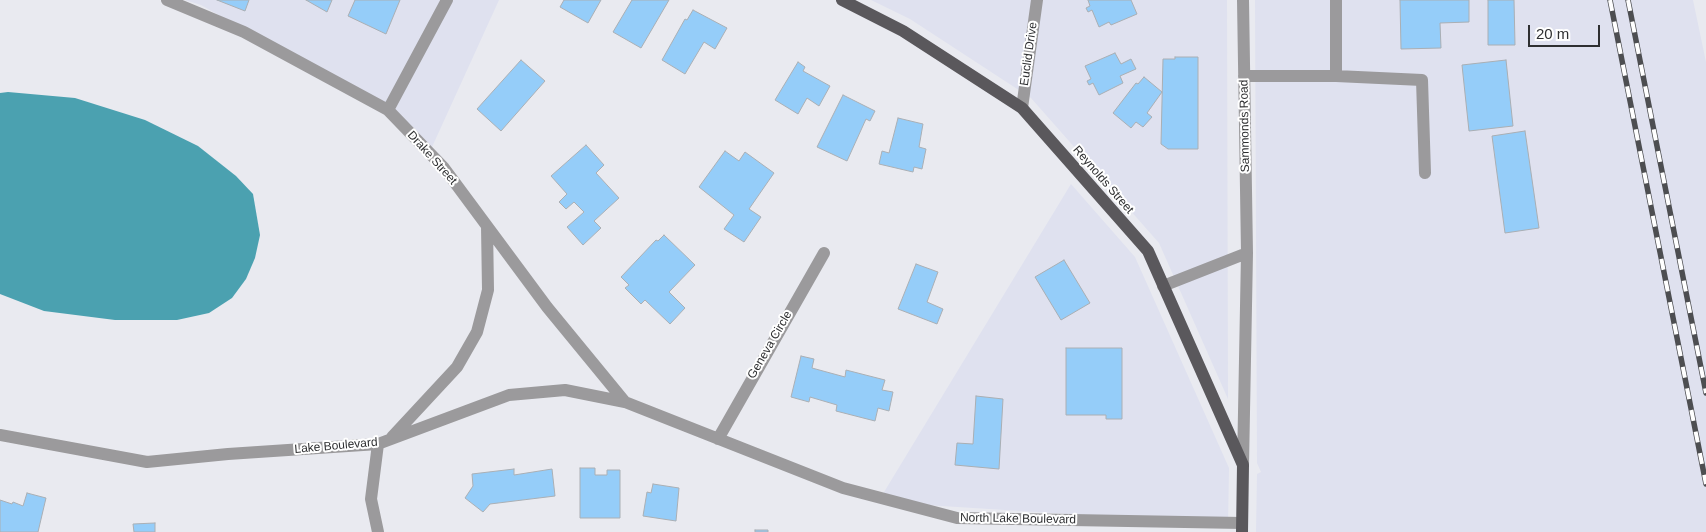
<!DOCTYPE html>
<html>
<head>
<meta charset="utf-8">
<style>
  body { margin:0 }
  #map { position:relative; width:1706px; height:532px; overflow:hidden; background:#e9eaf0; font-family:Helvetica,sans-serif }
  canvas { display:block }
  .scale { position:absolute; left:1528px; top:25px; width:72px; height:22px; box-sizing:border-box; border:2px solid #2e2f31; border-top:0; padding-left:6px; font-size:15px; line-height:18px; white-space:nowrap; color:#2e2f31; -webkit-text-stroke:4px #fff; paint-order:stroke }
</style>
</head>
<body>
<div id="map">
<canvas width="1706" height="532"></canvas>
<div class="scale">20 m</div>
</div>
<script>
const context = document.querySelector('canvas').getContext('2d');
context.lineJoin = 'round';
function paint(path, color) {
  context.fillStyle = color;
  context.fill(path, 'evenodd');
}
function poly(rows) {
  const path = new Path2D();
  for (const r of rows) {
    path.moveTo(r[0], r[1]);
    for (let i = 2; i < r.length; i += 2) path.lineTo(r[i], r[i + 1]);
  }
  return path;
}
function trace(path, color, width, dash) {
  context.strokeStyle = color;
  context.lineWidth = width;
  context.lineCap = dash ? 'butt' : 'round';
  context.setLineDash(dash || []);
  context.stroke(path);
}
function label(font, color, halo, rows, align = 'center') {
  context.font = font + ' Helvetica,sans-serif';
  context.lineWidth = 4;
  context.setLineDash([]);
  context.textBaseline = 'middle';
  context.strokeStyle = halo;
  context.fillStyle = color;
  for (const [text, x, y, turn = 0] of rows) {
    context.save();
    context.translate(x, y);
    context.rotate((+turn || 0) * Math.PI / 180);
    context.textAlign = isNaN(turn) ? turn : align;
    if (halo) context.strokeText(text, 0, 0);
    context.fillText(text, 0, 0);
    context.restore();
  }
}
paint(poly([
  [185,0,499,0,432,147,390,113,201,5],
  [871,0,1227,0,1228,399,1159,243,1031,98,910,19],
  [1255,0,1693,0,1706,62,1706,532,1256,532,1257,474,1261,472,1257,463],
  [1071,184,1135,257,1229,468,1228,524,878,502]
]), '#dfe1ef');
paint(poly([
  [8,92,75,98,145,120,198,146,236,176,253,194,260,235,255,258,246,279,232,298,209,313,177,320,115,320,44,311,0,294,0,93]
]), '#4ba1b0');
const building = poly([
  [217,0,249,0,245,11,217,0],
  [306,0,332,0,327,12,306,0],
  [355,0,400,0,386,34,348,16,355,0],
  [564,0,601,0,588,23,560,7,564,0],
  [632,0,669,0,641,48,613,32,632,0],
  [1088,0,1131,0,1137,14,1111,25,1109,22,1099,27,1092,10,1088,12,1086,8,1090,6,1088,0],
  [1400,0,1469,0,1469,22,1440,23,1441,48,1401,49,1400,0],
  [1488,0,1514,0,1515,45,1488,45,1488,0],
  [693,10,727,28,715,49,704,42,685,74,662,60,685,19,687,20,693,10],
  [1115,53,1121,64,1131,59,1136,69,1120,76,1123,83,1099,95,1093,83,1089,85,1087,81,1091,79,1085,66,1115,53],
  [1175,57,1198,57,1198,149,1168,149,1161,144,1163,59,1175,59,1175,57],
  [521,60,545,81,501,131,477,109,521,60],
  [1506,60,1513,126,1469,131,1462,65,1506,60],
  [798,62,805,67,803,71,830,86,819,106,807,98,798,114,775,100,798,62],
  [1144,77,1162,92,1147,113,1152,117,1143,127,1136,122,1131,128,1113,113,1136,83,1138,84,1144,77],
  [843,95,875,111,870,121,866,119,847,161,817,147,843,95],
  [898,118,923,124,919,147,926,149,922,169,914,167,913,172,879,164,882,151,889,153,898,118],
  [1525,131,1539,228,1505,233,1492,136,1525,131],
  [586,145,604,165,596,173,619,198,594,221,601,228,583,245,567,227,584,212,574,202,566,209,559,202,567,194,551,176,586,145],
  [725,151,739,161,745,152,774,173,749,209,761,217,744,242,724,229,734,215,699,187,725,151],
  [664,235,695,265,669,292,685,308,670,324,645,300,641,304,625,288,629,285,621,277,656,240,658,241,664,235],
  [1064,260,1090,303,1061,320,1035,277,1064,260],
  [916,264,938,272,927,302,943,309,937,324,898,309,916,264],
  [1066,348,1122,348,1122,419,1106,419,1106,415,1066,415,1066,348],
  [801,356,814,359,812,368,845,377,846,370,885,380,882,390,893,392,889,411,878,408,875,421,836,411,837,405,810,397,809,402,791,397,801,356],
  [976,396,1003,399,999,469,955,465,957,443,973,444,976,396],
  [580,468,595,468,595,475,607,475,607,470,620,470,620,518,580,518,580,468],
  [514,469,514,475,552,469,555,496,490,504,483,512,465,498,473,486,472,474,514,469],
  [653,484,679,488,676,521,643,516,647,492,651,493,653,484],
  [27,493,46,498,38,532,0,532,0,500,12,504,13,502,23,506,27,493],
  [155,523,155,532,134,532,133,524,155,523],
  [755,530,768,530,768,532,755,532,755,530]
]);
paint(building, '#95cdf9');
trace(building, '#aaafb4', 1);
trace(poly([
  [167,0,244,32,388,110,444,168,547,307,625,402],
  [1244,76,1336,76,1336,0],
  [1336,76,1422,80,1425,173],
  [1022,108,1037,0],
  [388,110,447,0],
  [1163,286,1247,253],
  [0,435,147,462,228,454,378,444,509,395,565,390,625,402,843,488,957,518,1242,523],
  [392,437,457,367,477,332,488,290,487,226],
  [718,439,824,253],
  [378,444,371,499,378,532],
  [1243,465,1247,253,1243,0]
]), '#9b9a9c', 12);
trace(poly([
  [842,0,903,31,1022,108,1148,251,1243,465,1242,532]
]), '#5a585c', 12);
const rail = poly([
  [1610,0,1706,484],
  [1628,0,1706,393]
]);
trace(rail, '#4d4e51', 5.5);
trace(rail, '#fff', 4, [11]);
label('12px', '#2e2f31', '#fff', [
  ["Euclid Drive",1029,54,-82],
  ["Sammonds Road",1245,126,-91],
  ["Drake Street",432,158,48],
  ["Reynolds Street",1103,180,49],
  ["Geneva Circle",770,345,-60],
  ["Lake Boulevard",336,446,-5],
  ["North Lake Boulevard",1018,519,1]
]);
</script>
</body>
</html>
